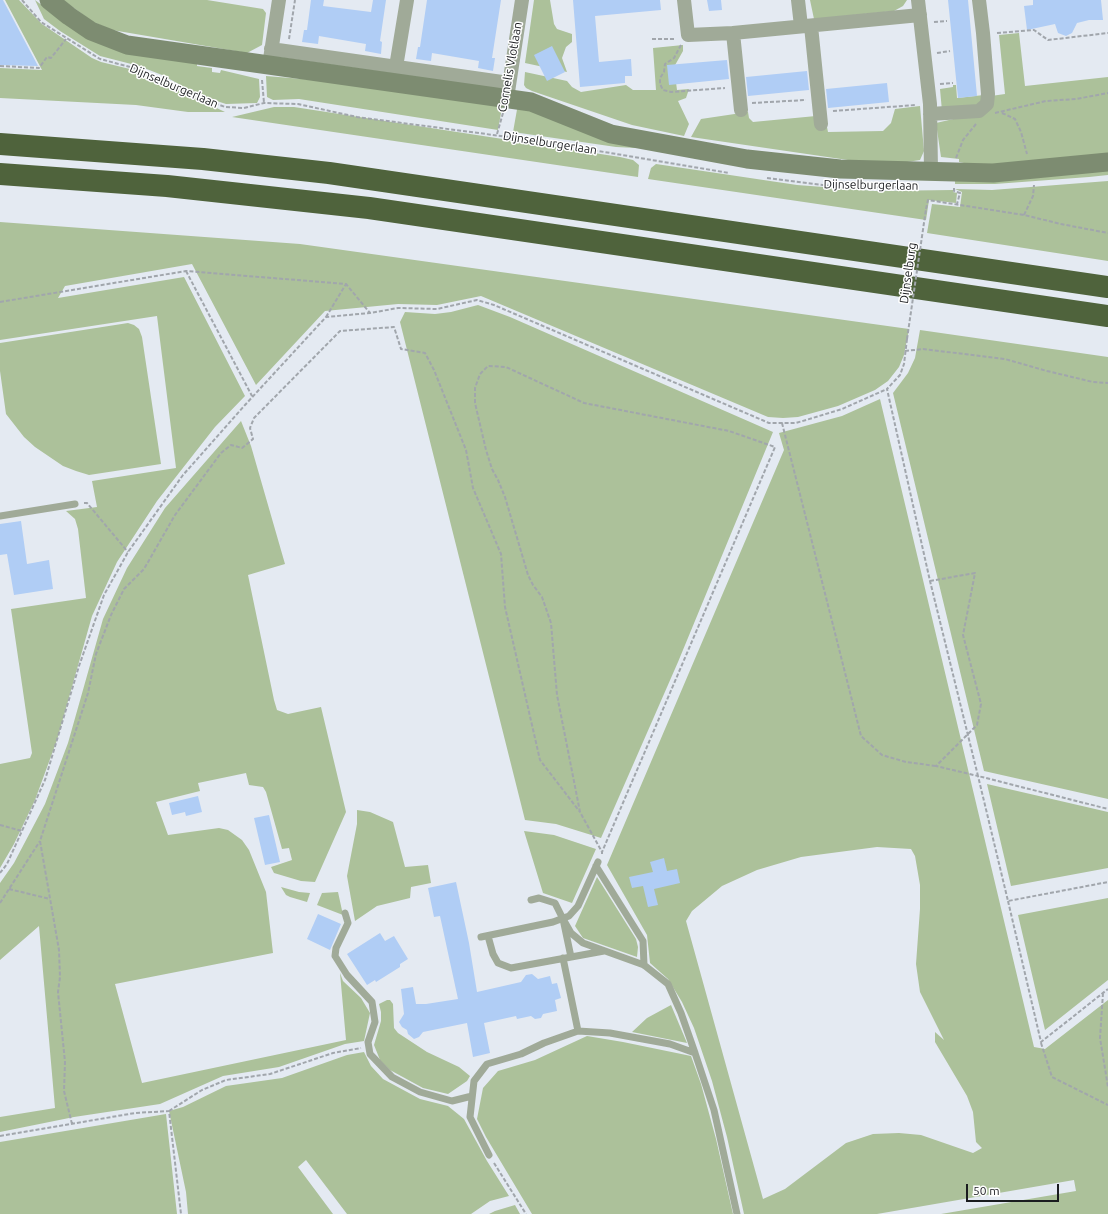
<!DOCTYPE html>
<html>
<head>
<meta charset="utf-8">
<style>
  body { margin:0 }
  #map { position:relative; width:1108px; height:1214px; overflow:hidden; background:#e4eaf2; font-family:Ubuntu,sans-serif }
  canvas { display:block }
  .scale { position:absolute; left:966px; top:1184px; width:93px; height:18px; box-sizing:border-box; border:2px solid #1a1c1f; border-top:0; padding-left:5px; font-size:12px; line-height:14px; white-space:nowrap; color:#1a1c1f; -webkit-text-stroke:3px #fff; paint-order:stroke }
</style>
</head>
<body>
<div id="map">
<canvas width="1108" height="1214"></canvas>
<div class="scale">50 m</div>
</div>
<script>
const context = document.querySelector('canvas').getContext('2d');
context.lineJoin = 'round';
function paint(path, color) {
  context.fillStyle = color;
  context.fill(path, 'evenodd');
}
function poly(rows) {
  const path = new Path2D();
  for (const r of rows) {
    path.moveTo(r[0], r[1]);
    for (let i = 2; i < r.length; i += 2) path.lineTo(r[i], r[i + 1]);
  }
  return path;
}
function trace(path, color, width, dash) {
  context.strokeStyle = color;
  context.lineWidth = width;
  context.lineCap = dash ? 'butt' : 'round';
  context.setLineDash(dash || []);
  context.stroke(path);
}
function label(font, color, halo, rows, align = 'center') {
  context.font = font + ' Ubuntu,sans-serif';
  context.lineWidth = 3;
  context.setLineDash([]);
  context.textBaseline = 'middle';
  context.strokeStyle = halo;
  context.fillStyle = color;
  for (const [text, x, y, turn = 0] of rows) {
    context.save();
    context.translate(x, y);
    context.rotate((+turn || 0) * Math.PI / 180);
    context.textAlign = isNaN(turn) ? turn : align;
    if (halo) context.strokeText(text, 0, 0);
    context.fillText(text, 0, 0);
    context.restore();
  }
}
paint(poly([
  [5,0,19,0,42,24,92,58,101,62,134,70,156,79,225,112,188,112,136,105,0,98,0,68,42,70],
  [35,0,55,15,197,63,197,66,212,68,212,72,220,73,221,70,259,79,260,97,257,103,226,104,201,96,162,75,139,66,100,56,60,31,44,19],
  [63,0,207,0,263,9,266,13,262,45,247,53,112,30,93,22],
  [534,0,550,0,554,24,557,29,572,34,572,42,566,47,562,58,567,72,525,63],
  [810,0,907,0,903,6,894,11,814,19],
  [1019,33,1025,86,1108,77,1108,156,996,165,964,163,959,162,959,159,941,157,936,123,975,114,991,96,1005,94,999,35],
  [683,45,683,51,674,67,677,90,689,89,686,98,678,101,689,124,684,136,632,125,532,91,526,88,524,85,525,72,567,81,572,87,581,92,626,85,633,90,656,90,653,48],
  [266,76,315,80,503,102,498,130,299,99,273,100,267,97],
  [953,85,956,85,957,98,984,95,983,104,942,111,940,89,953,87],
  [518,104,654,146,636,148,616,147,513,132],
  [920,106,924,151,920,160,907,162,875,164,691,137,701,119,748,112,749,118,753,122,816,116,826,122,828,132,883,131,891,123,895,109],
  [274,107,294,107,620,157,633,160,639,165,638,177,232,117],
  [656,164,797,185,876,191,953,190,953,192,957,193,956,203,929,200,926,220,648,179,651,168],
  [1108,170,1108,175,1089,177,995,184,955,184,955,180],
  [1108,181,1108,261,927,233,932,204,960,207,962,192,955,189,992,190],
  [0,222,300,244,909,329,904,355,899,367,888,381,875,390,838,406,798,417,783,418,768,417,481,296,437,305,398,304,325,311,256,385,192,264,65,286,58,298,184,277,245,396,215,427,157,501,117,562,92,616,57,740,35,800,14,844,0,868,0,764,30,758,32,753,11,609,86,598,78,529,75,519,66,511,97,507,92,481,176,468,157,316,0,340],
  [478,305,510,317,773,432,678,662,601,838,556,824,525,820,400,322,405,312,435,314,451,312],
  [128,323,134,325,139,329,142,337,161,464,89,475,76,471,63,466,35,447,24,437,6,414,0,371,0,343],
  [920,330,1108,357,1108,799,984,771,893,393,908,373,915,358],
  [880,399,1034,1047,1045,1049,1108,1000,1108,1214,941,1214,1076,1191,1074,1180,877,1214,744,1214,727,1137,712,1081,694,1028,682,1002,668,979,650,963,647,935,607,865,784,450,779,433,842,416],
  [877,847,911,849,915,856,920,885,920,909,916,964,920,992,944,1040,935,1032,935,1042,967,1096,973,1112,976,1142,982,1148,973,1153,921,1135,899,1133,873,1134,846,1143,785,1189,763,1199,686,921,692,911,722,886,757,870,801,857],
  [241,421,251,446,285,564,248,575,274,700,277,710,288,714,321,707,346,812,315,882,301,881,274,873,271,867,292,860,289,848,282,849,266,792,263,787,249,785,246,773,198,783,200,791,156,802,168,835,219,828,228,830,242,840,249,850,266,892,273,953,115,984,142,1083,346,1040,340,973,343,981,361,998,370,1013,364,1041,345,1044,279,1067,223,1076,160,1104,74,1117,0,1132,0,1117,55,1108,39,926,0,960,0,883,14,863,45,804,68,743,103,619,127,568,165,508],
  [987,784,1108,812,1108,868,1011,886],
  [357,810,370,812,393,822,405,867,428,865,431,883,411,887,410,898,377,906,355,921,347,876,357,824],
  [524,831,554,835,596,849,572,903,543,893],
  [597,877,636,939,638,947,637,957,583,938,575,926],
  [281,887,299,892,310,893,307,902,290,897,286,895],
  [338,892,343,915,317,905,322,893],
  [1108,898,1108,980,1045,1030,1018,915],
  [387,1000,390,1000,393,1004,394,1028,398,1033,427,1052,459,1067,470,1076,467,1081,448,1094,423,1088,390,1070,380,1060,374,1045,381,1021,381,1012,379,1004],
  [671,1005,687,1043,632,1032,647,1018],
  [587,1036,623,1042,691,1056,701,1084,716,1139,733,1214,532,1214,486,1137,477,1119,483,1088,498,1071,535,1060],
  [364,1052,371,1066,383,1079,420,1099,448,1106,464,1119,487,1161,509,1196,490,1201,471,1214,347,1214,306,1160,298,1167,333,1214,188,1214,186,1192,169,1111,183,1107,226,1086,282,1078,347,1055],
  [166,1114,177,1214,0,1214,0,1142],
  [515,1205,520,1214,489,1214,495,1211]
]), '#acc19a');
paint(poly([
  [0,0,3,0,38,66,0,65],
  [311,0,324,0,323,6,371,12,373,0,386,0,380,41,382,42,381,54,365,51,366,44,319,36,318,44,302,42,304,30,307,30],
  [427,0,501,0,492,58,495,58,493,71,478,68,479,61,432,53,431,61,416,59,418,47,420,47],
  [573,0,660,0,661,10,595,16,599,62,631,59,632,76,625,76,625,83,580,87],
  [707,0,721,0,722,10,709,11],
  [948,0,968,0,977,96,958,98],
  [1033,0,1101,0,1103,20,1089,20,1077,23,1072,33,1066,36,1058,33,1055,24,1027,30,1024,6,1033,5],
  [552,46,565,72,547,81,534,55],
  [727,60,729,79,669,85,667,65],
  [807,71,809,90,748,96,746,77],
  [887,83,889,102,828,108,826,89],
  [21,521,27,564,49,560,53,589,14,595,7,554,0,555,0,524],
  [198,796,202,812,186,816,185,812,172,815,169,803],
  [269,815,280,862,265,865,254,818],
  [664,858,667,871,677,869,680,883,654,889,658,905,648,907,643,886,632,888,629,877,653,872,650,862],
  [456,882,469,943,477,992,521,982,526,975,532,974,538,979,550,976,552,984,557,983,561,998,555,1000,557,1011,543,1014,541,1018,535,1019,531,1016,517,1019,516,1016,484,1023,490,1053,473,1057,467,1023,423,1032,419,1037,414,1039,408,1034,407,1030,402,1027,399,1022,404,1014,401,989,413,987,416,1004,426,1004,458,999,440,916,434,917,428,888],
  [318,914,341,924,330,950,307,939],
  [380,933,385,941,394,936,408,959,400,964,400,967,376,982,375,980,367,985,347,954]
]), '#b0cdf5');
trace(poly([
  [22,0,41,22,100,59,134,68,195,96,225,107,244,108,264,103,298,104,357,117,539,141,729,173],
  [934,22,947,21],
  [997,33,1034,30,1048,40,1108,33],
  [289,39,295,0],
  [652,39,675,39],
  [681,45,674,58,665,64,664,72,660,78,660,84,663,90,671,92,725,88],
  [937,53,950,51],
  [0,66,39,68,47,57,51,58,66,39],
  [262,80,264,103],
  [940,84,953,83],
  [752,103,806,100],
  [833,111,916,105],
  [995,113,1046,101,1076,99,1108,93],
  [1002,113,1015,119,1021,132,1027,154],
  [497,134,503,113],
  [956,158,963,140,976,124],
  [767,178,839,187,896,187],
  [954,188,954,191,960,193,957,204],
  [926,209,928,200,1024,215,1061,224,1108,233],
  [1024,215,1033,196,1034,185],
  [186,271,252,396],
  [0,302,186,271,346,284,370,313],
  [326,317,346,284],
  [907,339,904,364,900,375,887,389,930,581,978,776,1108,809],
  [905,351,923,349,1005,359,1047,371,1093,382,1108,383],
  [782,423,861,736,882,755,906,762,936,766],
  [84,503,87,503,128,552],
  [930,581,975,573,963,635,981,704,977,725,936,766,978,776,1008,901,1108,882],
  [0,825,22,831],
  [602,854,602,852,775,447,729,431,584,403,506,367,488,366,480,374,475,388,475,403,486,450,492,469,498,480,505,497,528,575,533,585,542,597,551,623,557,695,580,812,602,852],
  [0,873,7,864,45,780,79,666,104,595,128,552,183,475,245,405,326,317,370,313,398,308,437,309,477,300,494,305,769,423,796,423,842,409,887,389],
  [9,889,50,899],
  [1008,901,1041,1042,1108,989],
  [0,903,40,841],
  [1103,993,1100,1038,1108,1087],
  [1041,1043,1052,1077,1108,1105],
  [169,1111,202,1090,226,1080,270,1074,333,1053,361,1048],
  [72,1124,64,1091,65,1062,58,992,60,977,59,950,40,841,88,693,96,654,111,615,124,589,144,569,175,515,221,453,231,445,242,448,253,439,250,428,254,418,340,331,394,327,401,349,425,353,434,370,466,450,473,488,501,554,505,607,540,760,580,812],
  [0,1136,135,1113,169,1111,181,1214],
  [494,1163,526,1214]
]), '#a1a6ac', 2, [4, 2]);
trace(poly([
  [0,516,75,504],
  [596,866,643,941,644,965],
  [531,900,539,898,555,903,563,919,571,957],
  [345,913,348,923,336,948,335,956,347,975,372,1002,375,1022,368,1042,370,1054,392,1077,420,1092,452,1101,472,1096],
  [563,919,571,933,583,943,644,965,668,984,681,1013,695,1053],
  [488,936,493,954,498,963,511,968,604,951],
  [481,937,553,922,569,916,578,906,598,862],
  [563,958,578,1031],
  [489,1155,470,1117,474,1081,487,1064,521,1054,544,1043,578,1031,610,1033,670,1044,695,1053,714,1110,737,1214]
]), '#a0aa98', 7);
trace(poly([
  [684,0,688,35,733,33,920,15],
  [798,0,801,26],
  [918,0,930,104,931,171],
  [811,26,821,124],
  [733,33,741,110],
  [271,49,509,83],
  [270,59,279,0],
  [396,67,407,0],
  [508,92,522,0],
  [930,114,979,111,987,104,988,94,983,33,979,0]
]), '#a0aa98', 14);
trace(poly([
  [49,0,69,16,91,31,127,45,531,102,611,134,747,159,840,169,993,173,1108,162]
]), '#7d8c71', 19);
trace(poly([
  [0,144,203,159,329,173,1108,287],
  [0,174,167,186,369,208,1108,316]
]), '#4f633c', 22);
trace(poly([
  [907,339,926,209]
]), '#a1a6ac', 2, [4, 2]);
label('12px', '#1a1c1f', '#fff', [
  ["Cornelis Vlotlaan",510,67,-80],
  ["Dijnselburgerlaan",174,86,23],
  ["Dijnselburgerlaan",550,143,9],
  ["Dijnselburgerlaan",871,185,1],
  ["Dijnselburg",908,273,-82]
]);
</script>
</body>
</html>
